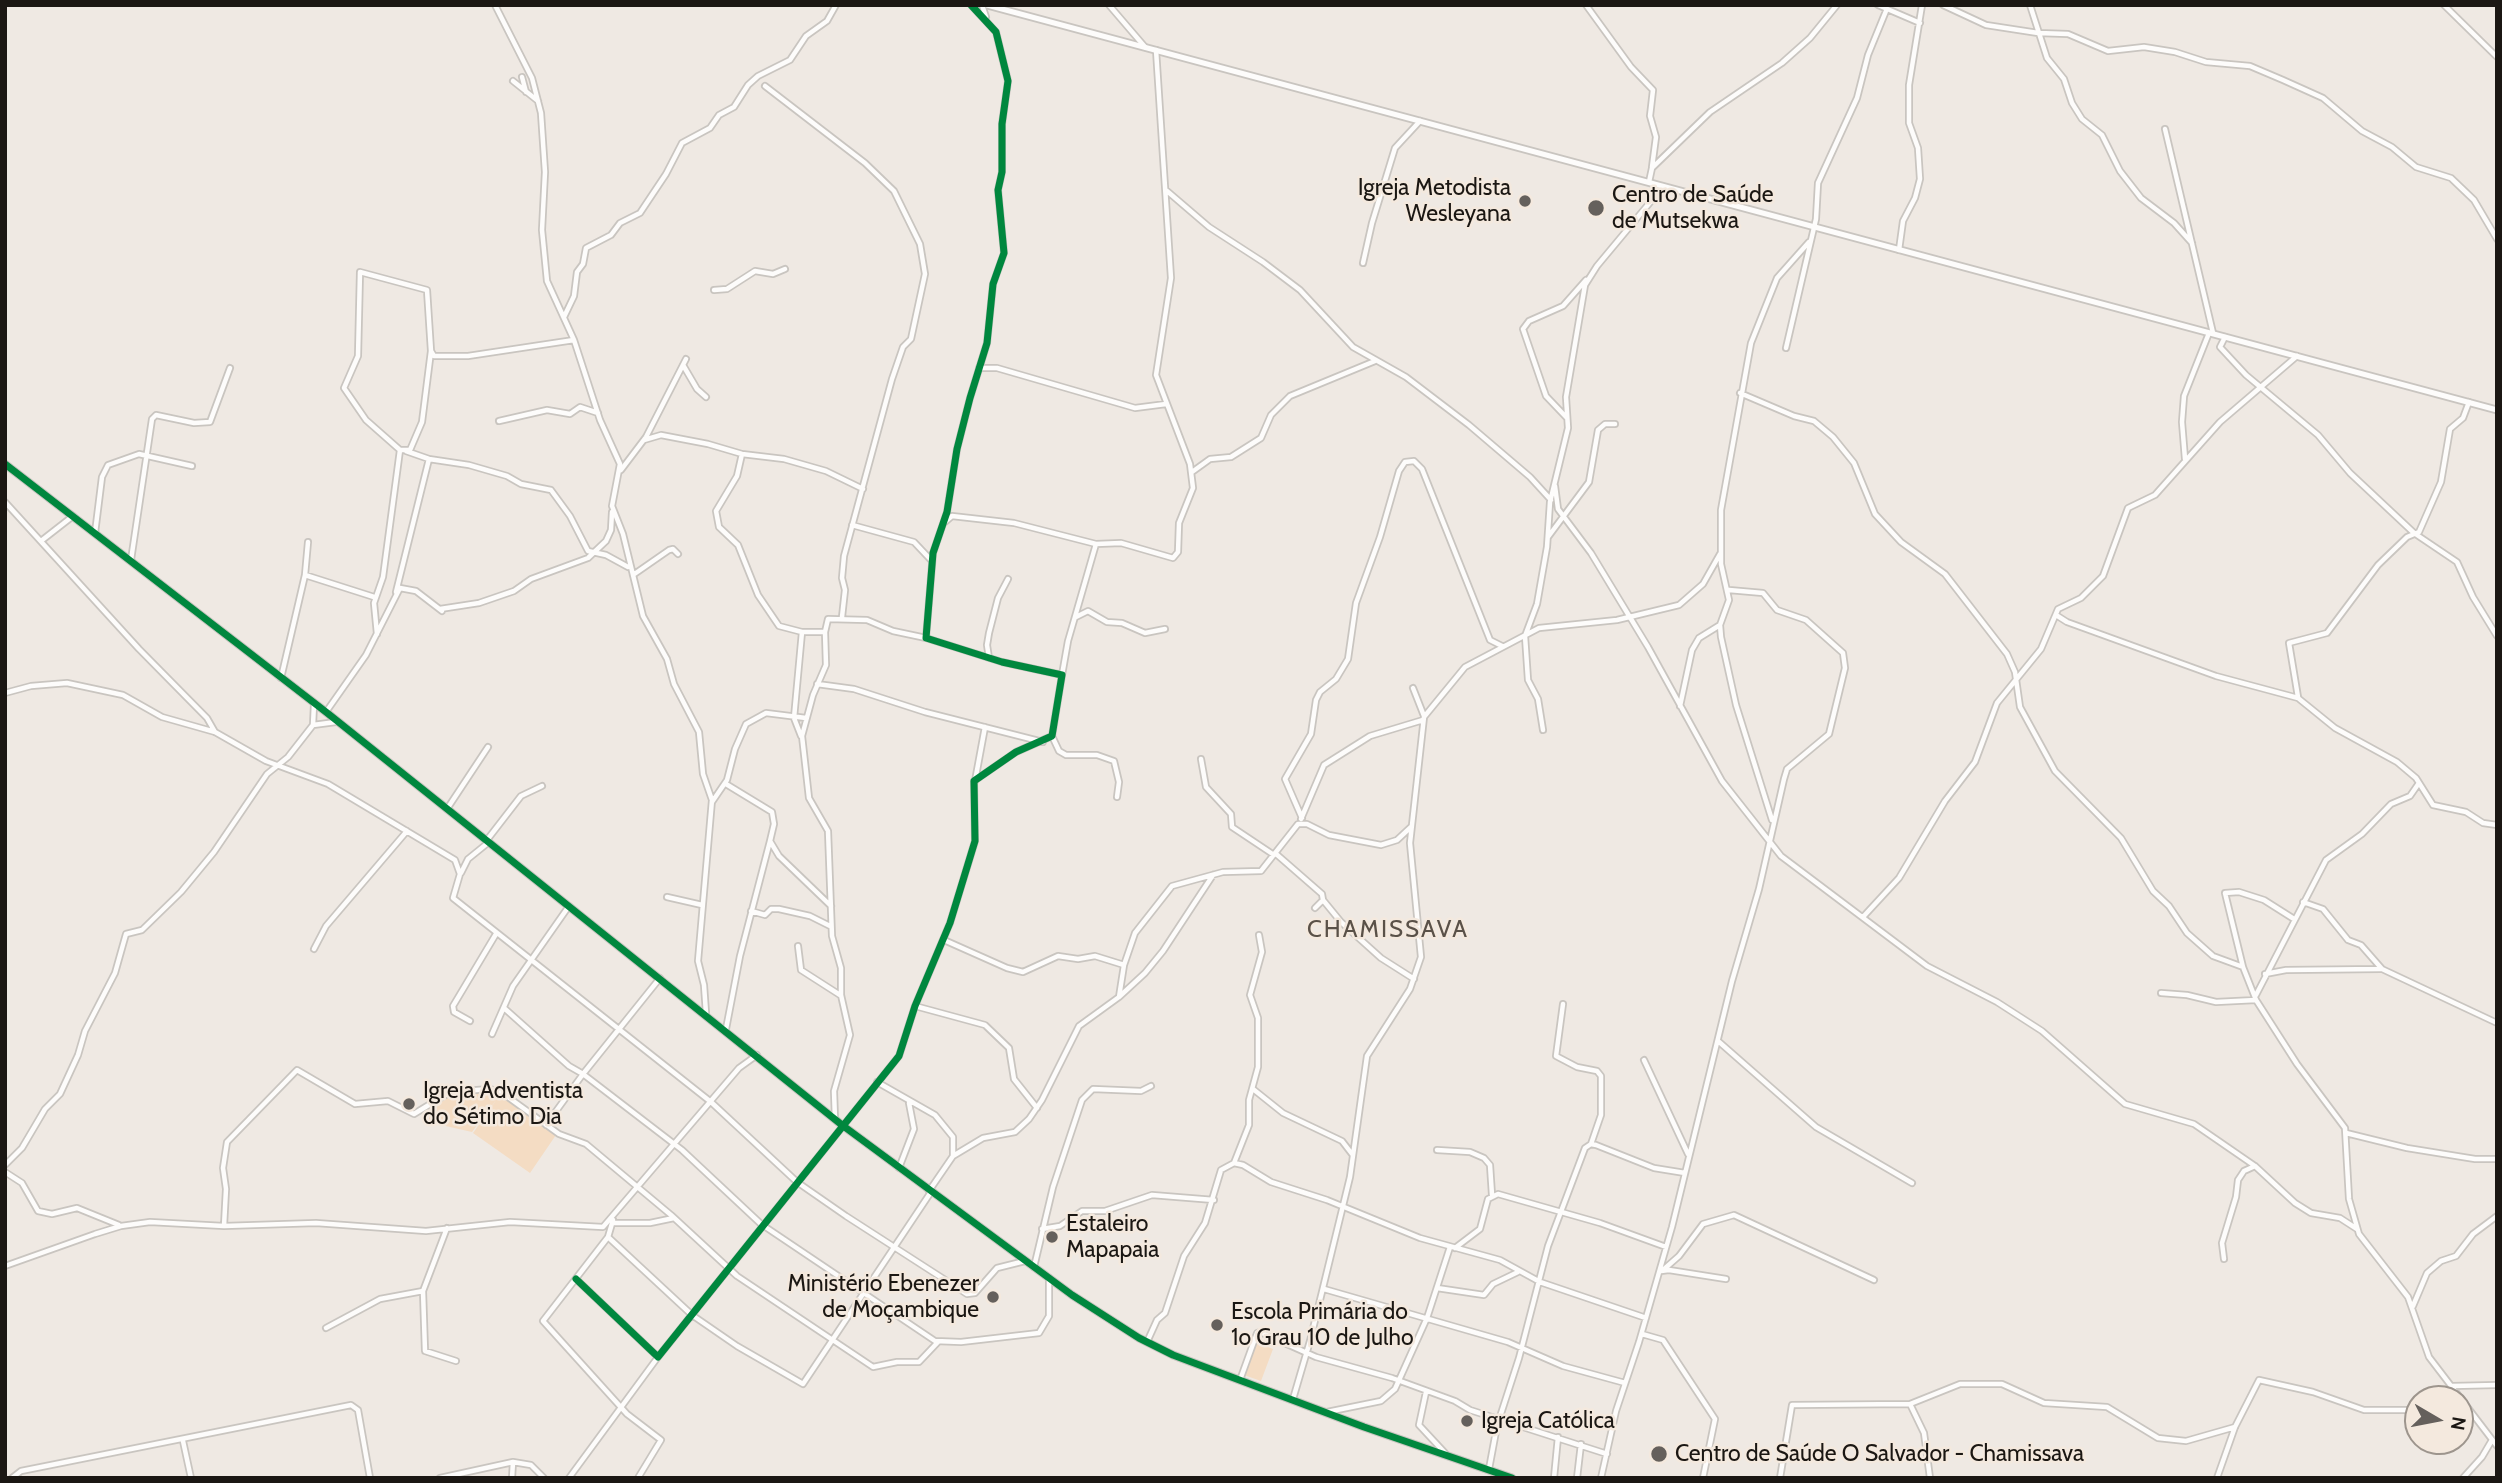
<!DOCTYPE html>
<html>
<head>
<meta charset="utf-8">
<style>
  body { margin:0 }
  #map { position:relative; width:2502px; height:1483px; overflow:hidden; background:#efe9e3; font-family:Cabin,sans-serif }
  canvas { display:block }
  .frame { position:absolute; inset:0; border:7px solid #1b1713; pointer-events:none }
  .north { position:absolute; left:2404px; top:1385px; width:70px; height:70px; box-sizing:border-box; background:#f4e9de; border:2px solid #9d958d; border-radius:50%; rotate:100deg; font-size:19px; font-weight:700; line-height:28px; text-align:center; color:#1b1713 }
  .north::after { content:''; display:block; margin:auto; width:24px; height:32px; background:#65605c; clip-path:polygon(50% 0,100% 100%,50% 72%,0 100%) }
</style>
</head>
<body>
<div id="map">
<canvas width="2502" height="1483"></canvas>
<div class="frame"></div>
<div class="north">N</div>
</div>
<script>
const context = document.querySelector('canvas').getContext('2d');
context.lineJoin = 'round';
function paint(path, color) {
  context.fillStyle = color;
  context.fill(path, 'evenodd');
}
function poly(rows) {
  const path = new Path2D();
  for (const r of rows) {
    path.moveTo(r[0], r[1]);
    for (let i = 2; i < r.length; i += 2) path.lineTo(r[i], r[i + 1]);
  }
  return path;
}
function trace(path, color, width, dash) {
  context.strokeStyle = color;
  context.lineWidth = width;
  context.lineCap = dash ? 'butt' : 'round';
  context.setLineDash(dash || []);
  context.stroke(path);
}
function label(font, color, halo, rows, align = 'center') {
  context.font = font + ' Cabin,sans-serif';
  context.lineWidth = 5;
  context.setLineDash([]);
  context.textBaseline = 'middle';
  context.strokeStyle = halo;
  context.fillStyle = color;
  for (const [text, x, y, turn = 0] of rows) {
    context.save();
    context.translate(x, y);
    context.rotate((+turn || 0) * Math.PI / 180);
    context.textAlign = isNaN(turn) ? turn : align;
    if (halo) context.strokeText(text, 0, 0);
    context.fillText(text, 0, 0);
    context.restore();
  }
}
paint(poly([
  [457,1091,500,1094,556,1135,530,1173,473,1133,497,1099,472,1132,428,1122,433,1103],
  [1256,1342,1273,1349,1261,1381,1244,1375]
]), '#f4dcc3');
const minor = poly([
  [495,5,532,78,541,113,545,172,542,230,547,281,574,340,600,420,620,464,612,506,623,534,643,616,667,659,674,684,699,732,703,774,712,800,698,961,704,985,706,1013],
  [982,5,986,17],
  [1109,5,1145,47],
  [1586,5,1631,67,1653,90,1650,116,1656,137,1652,167],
  [1878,5,1920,23],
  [1943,5,1986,25,2038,33,2068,34,2108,51,2144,47,2175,52,2206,62,2250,66,2283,80,2323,98,2362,131,2392,147,2416,167,2451,178,2474,200,2497,239],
  [2030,5,2047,58,2064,79,2072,103,2082,119,2102,135,2120,171,2141,198,2174,223,2192,243],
  [2444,5,2497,57],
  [522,77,526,92],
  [513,81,538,101],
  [765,86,865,163,894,191,920,244,925,274,911,339,903,347,892,379,844,556,842,578,845,590,842,617],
  [2165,129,2213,333],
  [1649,182,1652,168,1710,112,1782,63,1810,38,1837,5],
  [1167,191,1209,227,1263,262,1300,290,1353,347,1406,377,1469,425,1530,477,1551,500],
  [1899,250,1903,221,1915,198,1920,179,1918,148,1909,123,1909,85,1922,5],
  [1363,263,1372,223,1395,148,1420,121],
  [714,290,727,289,755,271,773,274,785,269],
  [564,317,574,296,577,272,583,264,586,248,611,235,620,223,640,213,666,174,682,143,710,128,719,115,734,107,748,85,758,76,790,60,806,36,827,21,836,5],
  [2225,337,2220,347,2246,375,2318,435,2350,473,2414,533,2457,562,2473,597,2497,636],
  [1786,348,1816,219,1818,183,1857,98,1868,55,1886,11],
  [431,351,422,422,410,450,400,450,366,420,344,388,358,356,360,272,427,290,431,351,434,356,468,356,574,340],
  [683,365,697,389,706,397],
  [979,368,997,368,1135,408,1166,404],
  [1740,393,1794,416,1814,421,1833,437,1854,463,1875,514,1901,542,1945,574,2007,654,2015,672,2020,707,2055,771,2121,838,2153,891,2169,906,2187,933,2213,956,2243,967],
  [1567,418,1546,396,1523,329,1529,321,1563,306,1586,280],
  [499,421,547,410,570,414,580,407,598,413],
  [644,440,661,435,708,444,742,454,784,459,826,471,863,489],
  [406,451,429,459,469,465,507,476,521,484,551,490,570,516,588,551,606,555,628,567],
  [742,454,737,476,716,511,719,527,738,545,758,595,779,626,802,632,825,632],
  [2185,459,2182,422,2184,396,2209,333],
  [621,470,646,437,686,359],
  [1192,472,1210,459,1231,457,1261,438,1271,415,1290,396,1375,361],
  [1555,486,1558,509,1591,553,1648,647,1722,781,1781,856,1927,966,1997,1002,2042,1031,2125,1104,2194,1124,2255,1166,2295,1203,2311,1213,2340,1218,2357,1229],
  [5,502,139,649,207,718,215,732],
  [945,522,952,516,1014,523,1096,544],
  [852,525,914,542,931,560],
  [95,533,102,477,108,465,139,454,192,466],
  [1548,537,1589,482,1598,430,1605,424,1615,424],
  [41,541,73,516],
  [131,560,152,419,156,415,194,423,210,422,230,368],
  [305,575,374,597],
  [633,575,669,550,673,549,678,554],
  [396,592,429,459],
  [440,609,479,603,514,591,531,579,588,558,606,541,611,530,612,512],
  [2056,615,2067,622,2216,676,2298,698,2335,728,2397,762,2416,778,2433,805,2466,812,2483,823,2497,825],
  [1076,617,1088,611,1107,622,1122,623,1145,633,1165,629],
  [377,634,374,603,383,577,400,450],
  [989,658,987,645,989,633,998,598,1008,579],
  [1062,675,1068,641,1096,544,1121,543,1173,558,1178,552,1179,523,1193,488,1190,464,1156,375,1171,278,1156,50],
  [281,678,305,575,308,542],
  [817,684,854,689,925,712,1043,742],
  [1413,688,1424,716],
  [5,693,31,686,67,683,123,695,162,717,215,732,266,761,328,784,455,860,460,874,453,898,711,1102,797,1182,846,1216,967,1294,975,1293,997,1268,1025,1261],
  [2298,697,2289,643,2327,633,2378,565,2407,537,2419,532,2441,482,2450,429,2463,418,2469,402],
  [1680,706,1692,650,1699,638,1720,625],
  [326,712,366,655,400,588,416,591,442,611],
  [313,725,336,722],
  [1543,730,1538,699,1528,680,1525,636,1537,604,1547,547,1550,502,1568,428,1566,397,1585,285,1597,266,1657,194,1670,189],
  [801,736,794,718,802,632],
  [1052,736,1059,751,1066,755,1097,755,1114,761,1119,782,1117,797],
  [1201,759,1206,787,1231,814,1232,827,1274,855],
  [975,781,985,727],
  [726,784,772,812,774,824,770,841,779,856,831,906],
  [712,802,727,780,735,749,746,724,766,713,806,718],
  [447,809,488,747],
  [1302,818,1285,779,1311,734,1316,700,1320,692,1336,679,1348,659,1356,603,1380,537,1399,471,1405,462,1414,461,1422,469,1490,640,1502,646],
  [1301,819,1324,765,1370,736,1423,720],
  [1772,820,1736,705,1721,637,1720,625,1729,600,1721,564,1721,510,1751,343,1777,278,1809,242],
  [487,840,521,796,542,786],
  [1275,853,1322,894,1323,900,1315,908],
  [461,873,468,859,489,842],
  [667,897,702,905],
  [1323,900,1341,922,1381,958,1414,979],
  [2303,902,2323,909,2348,940,2361,945,2382,969,2497,1023],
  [751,911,765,915,771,909,779,909,810,916,830,926],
  [1863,917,1899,878,1945,801,1975,762,1997,703,2041,649,2058,609,2081,598,2103,576,2128,508,2155,495,2220,422,2297,356],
  [2294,919,2264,900,2239,892,2225,893,2243,967,2256,1000,2297,1064,2345,1128,2349,1199,2359,1234,2408,1297,2429,1357,2497,1446],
  [944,940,1007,968,1023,972,1058,956,1078,959,1095,956,1124,965],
  [798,946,801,970,840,995],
  [314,949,326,926,407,831],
  [2265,974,2286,970,2381,969],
  [660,978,583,1074,682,1150,761,1224,935,1341,961,1342,1039,1333,1049,1316,1049,1278],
  [2161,993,2187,995,2216,1002,2256,1000],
  [2256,995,2326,860,2362,834,2391,804,2410,796,2419,783],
  [1119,997,1145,973,1163,951,1213,875],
  [1563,1004,1556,1056,1577,1067,1597,1071,1601,1076,1601,1115,1591,1144],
  [915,1006,985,1025,1009,1048,1014,1079,1037,1108],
  [504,1008,569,1066,583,1074,546,1125],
  [470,1021,454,1012,453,1006,496,934],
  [726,1029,740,956,770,841],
  [492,1034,513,986,569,906],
  [1718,1041,1816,1127,1912,1183],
  [1644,1060,1688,1154],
  [877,1082,935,1115,953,1137,953,1155],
  [1253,1089,1283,1113,1342,1141,1352,1154],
  [835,1119,834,1091,850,1035,841,995,841,968,832,936,828,831,809,798,802,736,813,695,826,665,825,632,828,619,867,620,893,631,926,638],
  [2346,1133,2407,1148,2475,1159,2497,1159],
  [1437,1150,1470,1152,1484,1158,1490,1165,1492,1195],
  [1234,1163,1249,1125,1249,1100,1258,1067,1258,1018,1250,995,1262,952,1259,935],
  [5,1165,22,1148,45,1109,60,1094,78,1055,85,1031,115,973,126,934,142,930,181,892,214,852,267,774,288,757,313,725,314,704],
  [899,1168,914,1129,909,1103],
  [5,1172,22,1183,38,1211,52,1214,77,1208,119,1225],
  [929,1191,953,1156,983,1138,1015,1132,1029,1119,1042,1100,1079,1026,1119,997,1124,965,1135,933,1172,886,1223,872,1261,871,1298,824,1307,824,1329,835,1381,845,1397,840,1411,827],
  [613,1220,608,1237,543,1321,627,1414,661,1440,638,1478],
  [613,1223,650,1223,674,1218],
  [224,1226,226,1189,223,1168,227,1142,297,1070,355,1104,388,1101,414,1114,450,1092,490,1089,501,1092,559,1134,586,1144,671,1215,737,1276,873,1367,897,1362,919,1362,938,1342],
  [1042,1229,1060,1226,1082,1211,1105,1211,1152,1195,1214,1200],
  [608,1237,692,1315,737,1346,803,1384,931,1192],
  [1455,1248,1480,1229,1488,1199,1498,1194,1600,1223,1666,1247],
  [2224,1259,2222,1243,2236,1197,2238,1180,2244,1171,2255,1166],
  [5,1266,95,1234,121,1226,150,1222,224,1226,316,1223,426,1231,510,1222,603,1227,739,1068,757,1055],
  [1034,1267,1053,1187,1082,1100,1093,1089,1141,1091,1151,1086],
  [1663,1270,1679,1256,1703,1224,1734,1215,1874,1280],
  [1661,1271,1669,1270,1726,1279],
  [576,1279,658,1357,899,1056,915,1006,950,923,975,841,974,781,1016,752,1052,736,1062,675,1002,662,926,638,933,553,947,512,957,449,970,398,987,343,993,284,1004,253,998,190,1002,172,1002,124,1008,81,996,32,971,5],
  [1437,1288,1484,1295,1493,1284,1518,1272],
  [1324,1289,1508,1342,1563,1366,1625,1383],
  [423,1291,425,1351,456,1361],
  [2413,1306,2427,1273,2441,1261,2456,1256,2473,1234,2497,1216],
  [326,1328,380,1299,423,1291,447,1228],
  [1642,1334,1663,1340,1715,1419,1703,1478],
  [1147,1342,1157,1320,1165,1313,1184,1256,1205,1223,1221,1170,1234,1163,1243,1165,1271,1182,1327,1200,1420,1238,1500,1260,1540,1282,1646,1318],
  [1240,1380,1257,1333,1260,1332,1316,1357,1392,1378,1455,1401,1470,1410,1607,1454],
  [2452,1386,2497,1385],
  [1426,1392,1419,1425,1445,1453],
  [1293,1399,1310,1341,1350,1177,1367,1056,1410,989,1421,957,1410,843,1424,717,1465,667,1539,628,1617,620,1679,605,1703,584,1720,554],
  [1910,1404,1924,1433,1930,1478],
  [1327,1412,1381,1401,1395,1389,1427,1318,1450,1247],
  [183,1441,191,1478],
  [1489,1469,1497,1426,1519,1358,1548,1246,1585,1148,1591,1144,1596,1145,1654,1168,1685,1173],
  [12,1478,21,1471,351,1405,358,1410,370,1478],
  [440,1478,513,1462,531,1465,544,1478],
  [512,1478,513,1462],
  [569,1478,658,1357],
  [1554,1478,1558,1437],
  [1577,1478,1581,1444],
  [1601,1478,1616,1411,1639,1342,1672,1227,1732,981,1759,889,1784,779,1787,769,1829,734,1845,668,1843,653,1806,620,1777,610,1763,593,1729,590],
  [1780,1478,1792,1405,1910,1404,1960,1384,2002,1384,2044,1403,2107,1407,2158,1438,2186,1441,2235,1427],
  [2217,1478,2235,1427,2259,1380,2313,1392,2364,1410,2418,1410],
  [2463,1478,2482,1457,2492,1440]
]);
const tertiary = poly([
  [987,5,2497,410],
  [5,464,326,712,842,1125,1072,1295,1139,1338,1173,1355,1364,1427,1512,1478]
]);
trace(minor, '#c9c5c0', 8);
trace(tertiary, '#c9c5c0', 9);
trace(minor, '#fdfcfb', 4.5);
trace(tertiary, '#fdfcfb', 5);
trace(poly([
  [5,464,326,712,842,1125,1072,1295,1139,1338,1173,1355,1364,1427,1512,1478],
  [576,1279,658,1357,899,1056,915,1006,950,923,975,841,974,781,1016,752,1052,736,1062,675,1002,662,926,638,933,553,947,512,957,449,970,398,987,343,993,284,1004,253,998,190,1002,172,1002,124,1008,81,996,32,971,5]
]), '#00873e', 7);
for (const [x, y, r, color] of [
  [1525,201,7,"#65605c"],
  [1596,208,9,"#65605c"],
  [409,1104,7,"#65605c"],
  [1052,1237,7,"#65605c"],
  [993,1297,7,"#65605c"],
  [1217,1325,7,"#65605c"],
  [1467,1421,7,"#65605c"],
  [1659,1454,9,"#65605c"]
]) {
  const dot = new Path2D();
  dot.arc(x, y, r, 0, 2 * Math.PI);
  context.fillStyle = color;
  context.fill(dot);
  trace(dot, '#f4e9de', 2.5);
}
label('23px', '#1b1713', '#f4e9de', [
  ["Igreja Metodista",1511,188,"right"],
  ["Wesleyana",1511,214,"right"],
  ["Centro de Saúde",1612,195],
  ["de Mutsekwa",1612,221],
  ["Igreja Adventista",423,1091],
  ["do Sétimo Dia",423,1117],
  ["Estaleiro",1066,1224],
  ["Mapapaia",1066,1250],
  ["Ministério Ebenezer",979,1284,"right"],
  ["de Moçambique",979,1310,"right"],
  ["Escola Primária do",1231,1312],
  ["1o Grau 10 de Julho",1231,1338],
  ["Igreja Católica",1481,1421],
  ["Centro de Saúde O Salvador - Chamissava",1675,1454]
], 'left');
context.letterSpacing = '2px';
label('24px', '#5a5148', '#f4e9de', [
  ["CHAMISSAVA",1388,930]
]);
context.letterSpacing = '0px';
</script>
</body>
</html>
